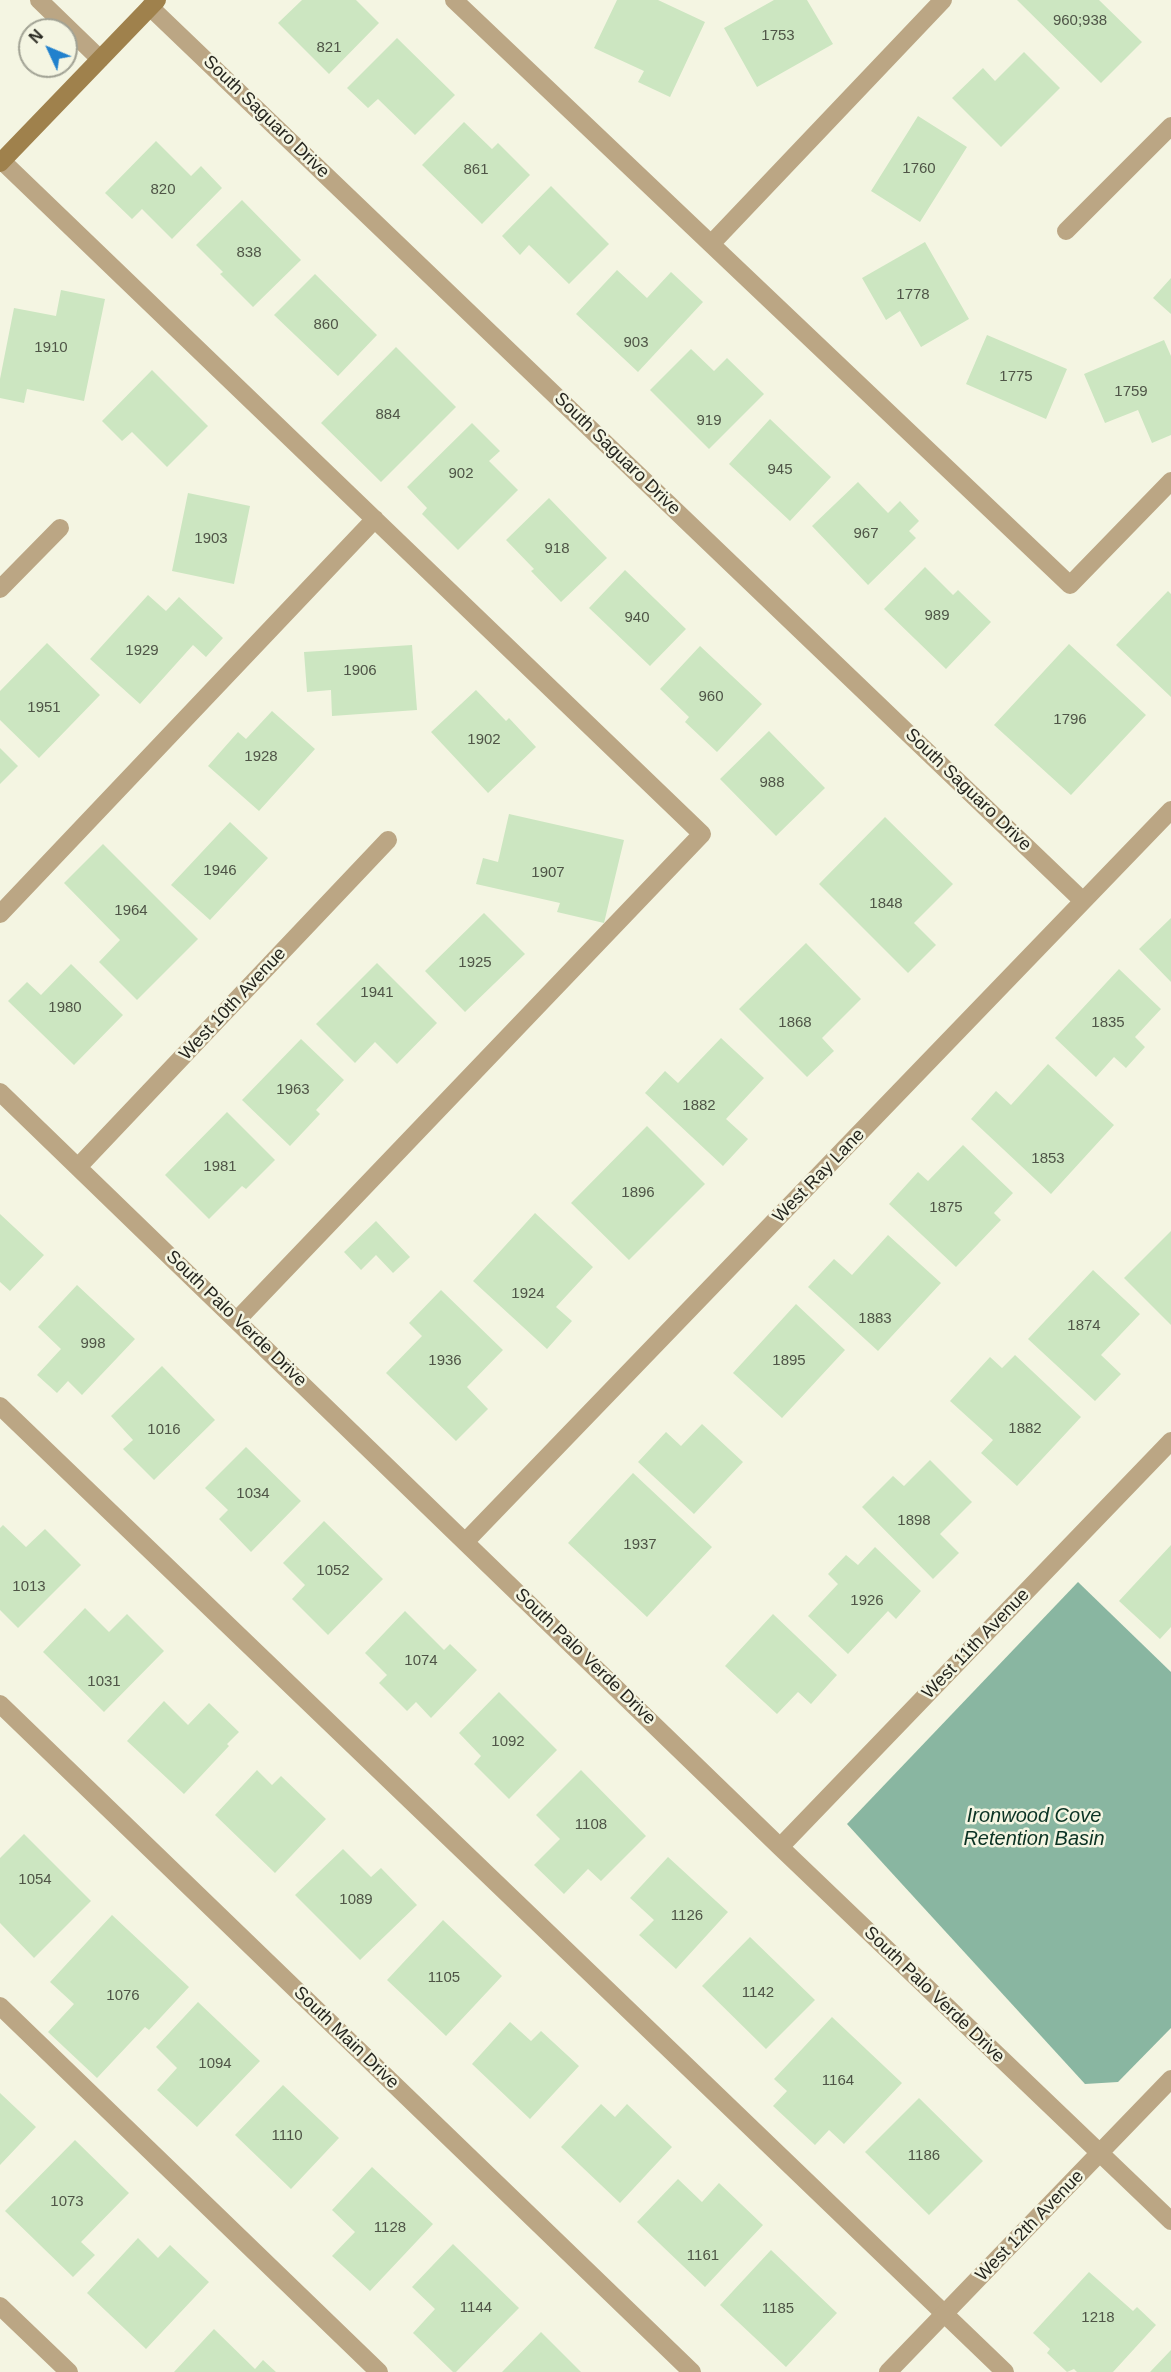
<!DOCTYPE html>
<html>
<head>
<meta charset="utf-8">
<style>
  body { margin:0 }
  #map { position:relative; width:1171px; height:2372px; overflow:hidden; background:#f4f5e2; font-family:Arial,sans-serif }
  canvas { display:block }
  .north { position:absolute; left:18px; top:18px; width:60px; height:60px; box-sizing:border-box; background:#f4f5e2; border:2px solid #a1a294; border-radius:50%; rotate:314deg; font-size:16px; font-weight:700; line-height:24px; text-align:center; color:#25251e }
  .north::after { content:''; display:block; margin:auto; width:21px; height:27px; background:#2181cd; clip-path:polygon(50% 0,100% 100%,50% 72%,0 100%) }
</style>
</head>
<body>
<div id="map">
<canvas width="1171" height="2372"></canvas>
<div class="north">N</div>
</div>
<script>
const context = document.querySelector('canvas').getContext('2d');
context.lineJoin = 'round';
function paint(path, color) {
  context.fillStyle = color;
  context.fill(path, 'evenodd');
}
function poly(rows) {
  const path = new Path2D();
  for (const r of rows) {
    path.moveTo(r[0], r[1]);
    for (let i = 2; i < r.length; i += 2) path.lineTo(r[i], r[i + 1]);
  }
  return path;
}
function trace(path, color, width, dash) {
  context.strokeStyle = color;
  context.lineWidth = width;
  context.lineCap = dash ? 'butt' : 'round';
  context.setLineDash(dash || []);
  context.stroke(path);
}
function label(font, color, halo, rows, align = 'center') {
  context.font = font + ' Arial,sans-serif';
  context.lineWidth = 5;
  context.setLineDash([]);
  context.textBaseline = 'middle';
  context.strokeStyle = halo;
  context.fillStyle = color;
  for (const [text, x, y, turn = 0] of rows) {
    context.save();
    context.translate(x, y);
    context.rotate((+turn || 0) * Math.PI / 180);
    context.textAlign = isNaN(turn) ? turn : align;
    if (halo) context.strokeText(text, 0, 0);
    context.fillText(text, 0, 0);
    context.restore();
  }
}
paint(poly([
  [1078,1582,1171,1672,1171,2028,1118,2082,1085,2084,847,1824]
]), '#89b6a1');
paint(poly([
  [302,0,356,0,379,23,329,74,278,23],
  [617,0,658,0,705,22,670,97,638,82,644,71,594,48],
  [774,0,807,0,833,44,757,87,724,28],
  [1017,0,1099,0,1142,42,1101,83],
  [397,38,455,95,415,135,378,99,368,108,347,88],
  [1024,52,1060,88,1001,147,952,98,983,68,995,81],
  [918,116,967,147,920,222,871,191],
  [464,122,492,149,498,143,530,175,482,224,422,165],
  [156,141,191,176,201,166,222,188,172,239,142,209,132,219,105,193],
  [551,186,609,244,569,284,529,245,520,255,502,236],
  [242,200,301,260,253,307,220,274,223,272,196,245],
  [925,242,969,319,921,347,900,311,886,320,862,278],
  [617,270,647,298,671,272,703,302,638,372,576,314],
  [315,274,377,335,338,376,274,315],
  [1171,278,1171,314,1153,298],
  [61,290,105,299,84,401,27,389,24,403,0,398,0,379,14,308,56,316],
  [987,335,1067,369,1046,419,966,384],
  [1164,340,1171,356,1171,435,1152,443,1138,410,1105,423,1084,374],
  [396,347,456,407,381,482,321,423],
  [691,349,714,371,727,358,764,394,709,449,650,390],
  [152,370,208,426,167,467,132,432,122,441,102,421],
  [770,419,831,477,790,521,729,464],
  [472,423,500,451,489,461,518,490,458,550,422,514,427,508,407,487],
  [858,482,888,513,900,501,919,521,909,531,916,538,868,585,812,526],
  [188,493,250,506,234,584,172,571],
  [549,498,607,558,561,602,531,571,534,569,506,540],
  [925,567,953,595,958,590,991,622,946,669,884,609],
  [625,570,686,629,650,666,589,608],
  [1168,591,1171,594,1171,697,1116,645],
  [148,595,166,611,179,597,223,638,206,657,193,645,140,704,90,659],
  [47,643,100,695,39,758,0,720,0,691],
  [1069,644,1146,715,1071,795,994,725],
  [412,645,417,710,332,716,331,690,307,692,304,652],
  [700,646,762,704,717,752,685,722,689,717,660,689],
  [476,690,506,721,509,718,536,747,488,793,431,732],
  [272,711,315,749,259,811,208,766,238,732,246,739],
  [769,731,825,788,776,836,720,779],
  [0,748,18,766,0,784],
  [509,814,624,840,604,923,557,912,560,903,476,884,483,858,498,862],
  [885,817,953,884,914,923,936,945,908,973,819,884],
  [230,822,268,858,210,920,171,885],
  [103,844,198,939,137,1000,99,962,120,940,64,883],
  [484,913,525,954,465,1012,425,971],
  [1171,918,1171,982,1139,949],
  [806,943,861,999,822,1038,834,1051,807,1077,739,1009],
  [377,963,437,1023,397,1064,375,1042,355,1063,316,1024],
  [71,964,123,1015,74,1065,8,1001,27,982,41,995],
  [1119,969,1161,1009,1135,1037,1145,1047,1126,1068,1114,1057,1096,1077,1055,1038],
  [721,1038,764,1078,726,1119,748,1139,723,1166,645,1093,665,1071,678,1083],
  [301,1039,344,1080,316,1110,320,1114,290,1146,242,1100],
  [1048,1064,1114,1125,1051,1194,971,1119,996,1091,1011,1105],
  [227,1112,275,1160,246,1189,242,1186,209,1219,165,1175],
  [647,1126,705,1184,629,1260,571,1203],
  [963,1145,1013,1193,994,1213,1001,1220,956,1267,889,1204,918,1172,928,1181],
  [535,1213,593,1267,556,1307,572,1321,547,1349,473,1281],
  [0,1214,44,1255,10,1291,0,1282],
  [376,1221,410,1257,393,1273,376,1255,361,1270,344,1252],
  [1171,1231,1171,1325,1124,1278],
  [888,1235,941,1283,878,1351,808,1287,834,1259,852,1275],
  [1093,1270,1140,1314,1101,1355,1121,1374,1095,1401,1028,1339],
  [77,1285,135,1339,82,1395,68,1381,57,1393,37,1375,61,1349,38,1327],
  [441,1290,503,1350,467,1387,488,1409,456,1441,386,1373,422,1336,409,1323],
  [796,1304,845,1350,782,1418,733,1373],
  [1015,1355,1081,1417,1017,1486,981,1453,993,1440,950,1401,990,1357,1002,1368],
  [162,1366,215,1420,154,1480,123,1449,133,1440,111,1416],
  [702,1424,743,1462,694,1514,638,1462,666,1432,681,1446],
  [246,1447,301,1501,251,1552,219,1519,228,1510,205,1488],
  [930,1460,972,1502,940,1534,959,1553,933,1579,862,1507,893,1476,904,1486],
  [633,1473,712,1547,647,1617,568,1543],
  [324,1521,383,1579,328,1635,292,1599,305,1585,283,1563],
  [3,1525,26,1547,45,1529,81,1565,18,1628,0,1610,0,1528],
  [1171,1545,1171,1627,1160,1639,1119,1601],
  [875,1547,921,1591,896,1619,888,1611,848,1654,808,1616,838,1584,828,1574,846,1555,858,1565],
  [85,1608,109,1632,127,1614,164,1651,104,1712,43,1652],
  [405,1611,444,1650,450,1644,477,1670,431,1718,416,1702,407,1711,379,1683,387,1675,365,1653],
  [773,1614,837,1675,811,1704,798,1692,777,1714,725,1666],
  [499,1692,557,1750,509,1799,474,1764,481,1756,459,1733],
  [164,1701,188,1725,209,1703,239,1732,227,1744,229,1746,184,1794,127,1741],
  [257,1770,272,1785,281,1776,326,1819,275,1873,215,1815],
  [581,1770,646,1836,601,1881,588,1869,564,1894,534,1865,560,1839,536,1815],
  [24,1834,91,1901,34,1958,0,1923,0,1858],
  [343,1849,371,1877,381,1868,417,1905,360,1960,295,1895],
  [668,1857,728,1912,676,1969,639,1935,654,1920,630,1898],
  [112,1915,189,1987,149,2030,145,2027,97,2078,48,2032,74,2004,50,1982],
  [443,1920,502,1976,446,2036,387,1980],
  [750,1937,815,2000,766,2049,702,1986],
  [198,2002,260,2061,197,2127,157,2090,177,2068,156,2047],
  [832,2017,902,2083,844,2144,829,2130,815,2145,773,2106,787,2091,774,2079],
  [510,2022,531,2041,541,2031,579,2066,530,2119,472,2064],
  [283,2085,339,2138,291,2189,235,2135],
  [0,2093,36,2127,0,2165],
  [919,2098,983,2161,929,2215,865,2152],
  [601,2104,615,2117,627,2104,672,2147,620,2203,561,2147],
  [75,2140,129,2193,81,2242,95,2255,73,2277,5,2211],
  [372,2167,433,2224,370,2291,332,2256,355,2232,332,2210],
  [678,2179,702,2202,719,2183,763,2225,705,2287,637,2222],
  [138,2238,158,2258,170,2245,209,2282,146,2349,87,2293],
  [453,2244,519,2308,456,2372,453,2372,413,2333,435,2309,412,2287],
  [771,2250,837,2313,786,2367,720,2305],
  [1089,2272,1133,2311,1137,2307,1156,2325,1113,2372,1077,2372,1074,2369,1067,2372,1047,2353,1050,2349,1033,2333],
  [214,2329,255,2369,263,2360,276,2372,174,2372],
  [541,2332,581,2372,502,2372],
  [1171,2350,1171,2372,1150,2372]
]), '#cce6c1');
trace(poly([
  [39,0,100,59],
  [454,0,1070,585,1171,481],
  [2,161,702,834,237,1320],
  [711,244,943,0],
  [0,914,375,519],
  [0,1406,1005,2372],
  [0,2006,379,2372]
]), '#bba684', 18);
trace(poly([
  [150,7,1083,901],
  [1066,231,1171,126],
  [0,589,60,528],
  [0,1092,780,1847,1171,2221],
  [78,1167,388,840],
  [466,1541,1171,810],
  [0,1704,692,2372],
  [780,1847,1171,1441],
  [0,2306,69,2372],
  [888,2372,1171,2079]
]), '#bba684', 18);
trace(poly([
  [0,163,157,0]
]), '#9f814c', 18);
label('15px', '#4f5547', null, [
  ["960;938",1080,21],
  ["1753",778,36],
  ["821",329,48],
  ["1760",919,169],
  ["861",476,170],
  ["820",163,190],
  ["838",249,253],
  ["1778",913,295],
  ["860",326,325],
  ["903",636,343],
  ["1910",51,348],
  ["1775",1016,377],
  ["1759",1131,392],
  ["884",388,415],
  ["919",709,421],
  ["945",780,470],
  ["902",461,474],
  ["967",866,534],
  ["1903",211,539],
  ["918",557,549],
  ["989",937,616],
  ["940",637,618],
  ["1929",142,651],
  ["1906",360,671],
  ["960",711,697],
  ["1951",44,708],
  ["1796",1070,720],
  ["1902",484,740],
  ["1928",261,757],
  ["988",772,783],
  ["1946",220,871],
  ["1907",548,873],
  ["1848",886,904],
  ["1964",131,911],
  ["1925",475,963],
  ["1941",377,993],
  ["1980",65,1008],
  ["1868",795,1023],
  ["1835",1108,1023],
  ["1963",293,1090],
  ["1882",699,1106],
  ["1853",1048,1159],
  ["1981",220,1167],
  ["1896",638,1193],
  ["1875",946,1208],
  ["1924",528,1294],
  ["1883",875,1319],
  ["1874",1084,1326],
  ["998",93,1344],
  ["1936",445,1361],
  ["1895",789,1361],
  ["1882",1025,1429],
  ["1016",164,1430],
  ["1034",253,1494],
  ["1898",914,1521],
  ["1937",640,1545],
  ["1052",333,1571],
  ["1013",29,1587],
  ["1926",867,1601],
  ["1074",421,1661],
  ["1031",104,1682],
  ["1092",508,1742],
  ["1108",591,1825],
  ["1054",35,1880],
  ["1089",356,1900],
  ["1126",687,1916],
  ["1105",444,1978],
  ["1142",758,1993],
  ["1076",123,1996],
  ["1094",215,2064],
  ["1164",838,2081],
  ["1110",287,2136],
  ["1186",924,2156],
  ["1073",67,2202],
  ["1128",390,2228],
  ["1161",703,2256],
  ["1144",476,2308],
  ["1185",778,2309],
  ["1218",1098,2318]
]);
label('18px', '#25251e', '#f4f5e2', [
  ["South Saguaro Drive",266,117,44],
  ["South Saguaro Drive",617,454,44],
  ["South Saguaro Drive",968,790,44],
  ["West 10th Avenue",233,1004,-47],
  ["West Ray Lane",819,1176,-46],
  ["South Palo Verde Drive",236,1319,44],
  ["West 11th Avenue",976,1644,-46],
  ["South Palo Verde Drive",585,1657,44],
  ["South Palo Verde Drive",934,1995,44],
  ["South Main Drive",346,2038,44],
  ["West 12th Avenue",1030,2226,-46]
]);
label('italic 20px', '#0a3223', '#f4f5e2', [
  ["Ironwood Cove",1034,1816],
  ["Retention Basin",1034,1839]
]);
</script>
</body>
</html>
